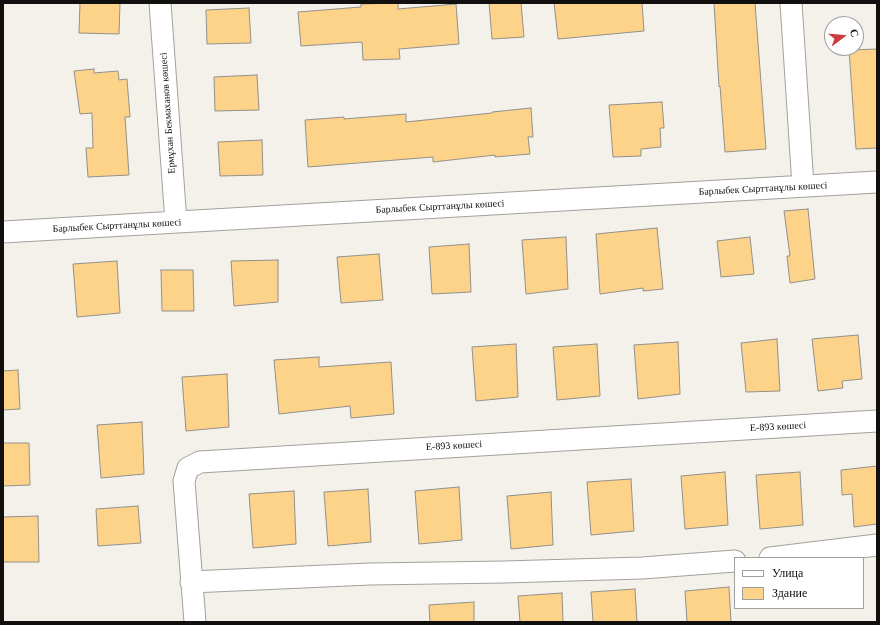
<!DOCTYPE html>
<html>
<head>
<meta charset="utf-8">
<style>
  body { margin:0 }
  #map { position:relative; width:880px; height:625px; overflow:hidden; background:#f4f1eb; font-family:Georgia,serif }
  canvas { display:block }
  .frame { position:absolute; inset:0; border:4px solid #11100e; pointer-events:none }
  .legend { position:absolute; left:734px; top:557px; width:130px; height:52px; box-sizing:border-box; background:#fff; border:1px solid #a09f9f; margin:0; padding:5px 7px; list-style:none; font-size:12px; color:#11100e }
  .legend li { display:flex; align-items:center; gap:8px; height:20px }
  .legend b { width:20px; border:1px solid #a09f9f }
  .north { position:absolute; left:824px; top:16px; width:40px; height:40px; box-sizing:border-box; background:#fff; border:1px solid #a09f9f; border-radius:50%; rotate:74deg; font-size:11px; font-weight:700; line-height:16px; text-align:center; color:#11100e }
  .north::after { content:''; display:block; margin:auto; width:14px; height:18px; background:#cc3d3d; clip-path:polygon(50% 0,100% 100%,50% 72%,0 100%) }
</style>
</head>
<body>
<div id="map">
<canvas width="880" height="625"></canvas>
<div class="frame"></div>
<ul class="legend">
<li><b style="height:5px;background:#fff"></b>Улица</li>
<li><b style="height:11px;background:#fdd289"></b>Здание</li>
</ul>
<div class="north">С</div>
</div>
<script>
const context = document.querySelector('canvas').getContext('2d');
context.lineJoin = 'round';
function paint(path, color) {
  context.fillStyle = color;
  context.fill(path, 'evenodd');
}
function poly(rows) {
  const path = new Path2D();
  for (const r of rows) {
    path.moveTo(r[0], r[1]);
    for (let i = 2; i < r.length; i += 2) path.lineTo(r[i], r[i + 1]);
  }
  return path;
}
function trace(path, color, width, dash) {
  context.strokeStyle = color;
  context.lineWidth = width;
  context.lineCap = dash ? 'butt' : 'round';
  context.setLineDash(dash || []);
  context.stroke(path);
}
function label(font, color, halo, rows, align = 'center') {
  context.font = font + ' Georgia,serif';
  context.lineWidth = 3;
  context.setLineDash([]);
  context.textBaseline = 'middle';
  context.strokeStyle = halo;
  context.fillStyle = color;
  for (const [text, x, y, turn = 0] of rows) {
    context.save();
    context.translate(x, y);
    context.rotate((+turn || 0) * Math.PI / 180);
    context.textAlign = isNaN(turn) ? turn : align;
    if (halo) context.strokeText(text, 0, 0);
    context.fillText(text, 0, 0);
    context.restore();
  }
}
const building = poly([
  [80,3,120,3,119,34,79,33,80,3],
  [398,3,398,9,456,4,459,44,399,49,400,59,363,60,362,42,301,46,298,12,361,7,361,4,398,3],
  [489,3,521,3,524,37,492,39,489,3],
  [554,3,642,3,644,31,558,39,554,3],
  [714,3,755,3,766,149,725,152,720,86,719,87,714,3],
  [249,8,251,43,207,44,206,10,249,8],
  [877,49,877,148,856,149,849,50,877,49],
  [94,69,94,73,118,71,119,80,127,79,130,117,125,117,129,175,88,177,86,148,93,148,92,113,80,114,74,71,94,69],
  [257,75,259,110,215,111,214,77,257,75],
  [662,102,664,128,660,128,661,147,641,149,641,156,613,157,609,105,662,102],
  [531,108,533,137,528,137,530,154,495,157,495,155,433,162,433,157,308,167,305,120,344,117,344,119,406,114,406,122,492,113,492,112,531,108],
  [262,140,263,175,220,176,218,142,262,140],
  [808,209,815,279,790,283,787,256,790,256,784,211,808,209],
  [657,228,663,289,643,291,643,288,600,294,596,234,657,228],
  [566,237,568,289,526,294,522,240,566,237],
  [750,237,754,274,721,277,717,241,750,237],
  [469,244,471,292,432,294,429,247,469,244],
  [379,254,383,300,341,303,337,257,379,254],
  [278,260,278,302,234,306,231,261,278,260],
  [117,261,120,313,77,317,73,264,117,261],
  [161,270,193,270,194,311,162,311,161,270],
  [858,335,862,379,842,381,843,388,818,391,812,339,858,335],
  [777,339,780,391,746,392,741,343,777,339],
  [678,342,680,394,638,399,634,345,678,342],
  [516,344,518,397,476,401,472,347,516,344],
  [597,344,600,396,557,400,553,347,597,344],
  [319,357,319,367,391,362,394,414,351,418,350,406,279,414,274,360,319,357],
  [18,370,20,409,3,410,3,371,18,370],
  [227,374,229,427,186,431,182,377,227,374],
  [142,422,144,474,101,478,97,425,142,422],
  [3,443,29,443,30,485,3,486,3,443],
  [877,466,877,524,854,527,852,494,842,495,841,470,877,466],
  [725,472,728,525,685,529,681,476,725,472],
  [800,472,803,525,760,529,756,475,800,472],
  [631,479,634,531,591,535,587,482,631,479],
  [459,487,462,540,419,544,415,491,459,487],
  [368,489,371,542,328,546,324,492,368,489],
  [294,491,296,544,253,548,249,494,294,491],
  [551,492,553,545,511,549,507,496,551,492],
  [138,506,141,543,98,546,96,509,138,506],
  [38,516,39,562,3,562,3,517,38,516],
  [729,587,731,622,687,622,685,591,729,587],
  [635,589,637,622,593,622,591,592,635,589],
  [562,593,563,622,520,622,518,596,562,593],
  [474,602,474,622,430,622,429,605,474,602]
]);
paint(building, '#fdd289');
trace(building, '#93908b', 1);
const minor = poly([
  [160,3,176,222],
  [791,3,803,186],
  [3,232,877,182],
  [770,558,877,545],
  [191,582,370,574,504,572,642,568,735,561],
  [195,622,184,481,188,468,200,462,877,421]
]);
trace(minor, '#a4a09b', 23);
trace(minor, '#fff', 21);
label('10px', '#11100e', '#fff', [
  ["Ермұхан Бекмаханов көшесі",168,113,-94],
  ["Барлыбек Сырттанұлы көшесі",763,189,-3],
  ["Барлыбек Сырттанұлы көшесі",440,207,-3],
  ["Барлыбек Сырттанұлы көшесі",117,226,-3],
  ["Е-893 көшесі",778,427,-3],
  ["Е-893 көшесі",454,446,-3]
]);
</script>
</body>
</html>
